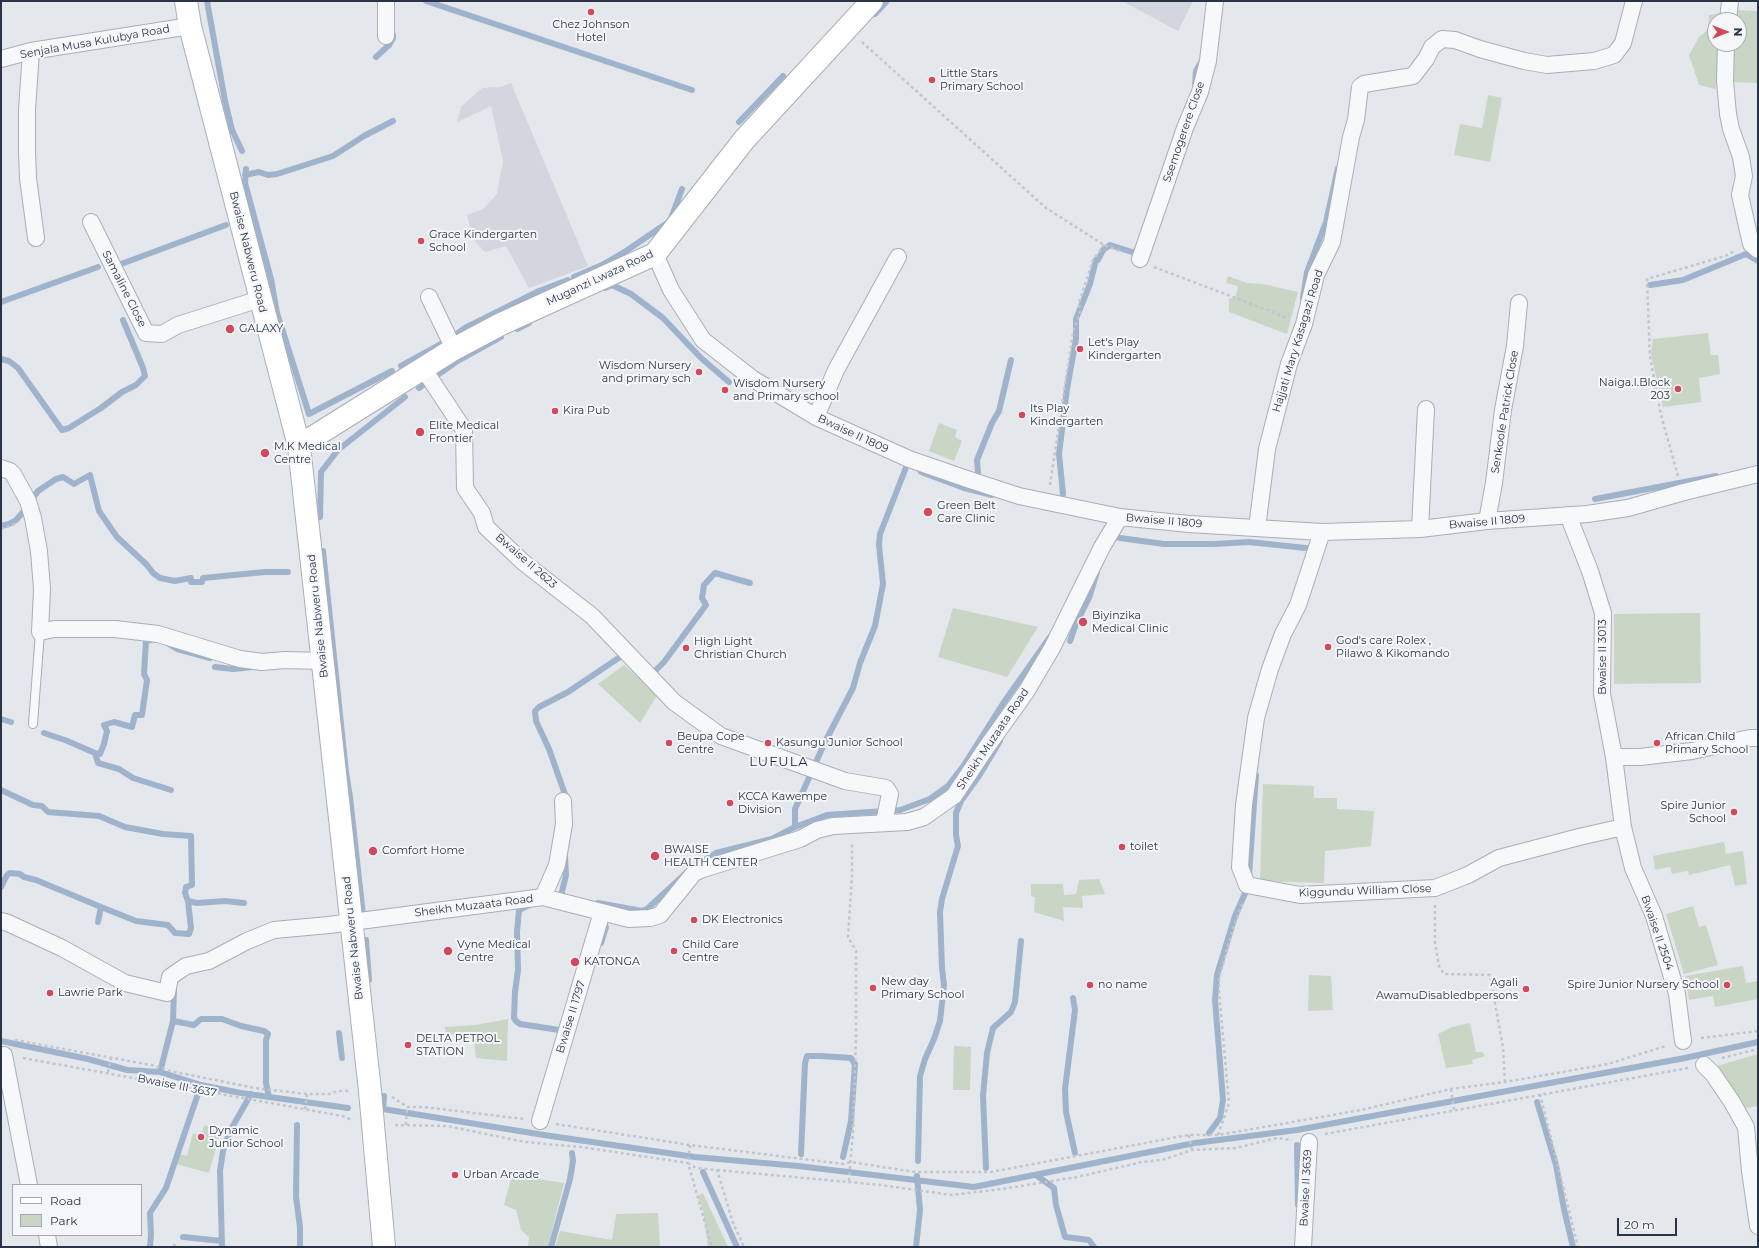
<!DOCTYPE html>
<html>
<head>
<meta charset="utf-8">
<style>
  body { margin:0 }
  #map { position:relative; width:1759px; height:1248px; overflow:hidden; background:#e4e7ec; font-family:Montserrat,sans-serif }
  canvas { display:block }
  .frame { position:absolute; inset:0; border:2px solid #2b3445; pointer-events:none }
  .legend { position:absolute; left:12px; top:1184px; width:130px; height:52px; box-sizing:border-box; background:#f4f6f9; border:1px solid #a4a8b1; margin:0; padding:5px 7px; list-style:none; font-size:12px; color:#2b3445 }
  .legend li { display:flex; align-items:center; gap:8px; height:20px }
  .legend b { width:20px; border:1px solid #a4a8b1 }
  .north { position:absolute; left:1707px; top:12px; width:40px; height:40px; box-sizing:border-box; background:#f4f6f9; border:1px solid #a4a8b1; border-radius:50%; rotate:90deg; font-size:11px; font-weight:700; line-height:16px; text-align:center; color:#2b3445 }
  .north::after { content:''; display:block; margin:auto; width:14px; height:18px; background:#d1495b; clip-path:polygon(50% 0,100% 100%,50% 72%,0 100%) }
  .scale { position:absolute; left:1617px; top:1218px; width:60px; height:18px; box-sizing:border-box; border:2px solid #2b3445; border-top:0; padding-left:5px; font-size:12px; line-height:14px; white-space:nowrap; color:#2b3445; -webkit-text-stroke:3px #f4f6f9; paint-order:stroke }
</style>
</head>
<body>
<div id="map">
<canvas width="1759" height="1248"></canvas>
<div class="frame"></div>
<ul class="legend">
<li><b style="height:5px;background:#fff"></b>Road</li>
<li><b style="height:11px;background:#c9d6c5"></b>Park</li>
</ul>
<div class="north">N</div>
<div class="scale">20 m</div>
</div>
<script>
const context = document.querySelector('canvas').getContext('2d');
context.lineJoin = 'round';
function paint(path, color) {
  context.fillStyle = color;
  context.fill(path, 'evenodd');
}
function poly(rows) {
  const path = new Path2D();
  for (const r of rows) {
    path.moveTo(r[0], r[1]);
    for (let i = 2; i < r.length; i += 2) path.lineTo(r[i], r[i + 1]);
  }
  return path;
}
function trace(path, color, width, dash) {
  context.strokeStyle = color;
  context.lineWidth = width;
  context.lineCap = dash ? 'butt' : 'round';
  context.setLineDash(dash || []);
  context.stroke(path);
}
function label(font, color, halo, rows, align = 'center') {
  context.font = font + ' Montserrat,sans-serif';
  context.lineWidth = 4;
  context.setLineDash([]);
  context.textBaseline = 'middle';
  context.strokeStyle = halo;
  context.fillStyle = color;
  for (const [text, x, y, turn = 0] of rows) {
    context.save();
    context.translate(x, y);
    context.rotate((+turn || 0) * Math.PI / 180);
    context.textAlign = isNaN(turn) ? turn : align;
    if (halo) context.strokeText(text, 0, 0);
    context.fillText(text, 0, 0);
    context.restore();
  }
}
paint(poly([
  [1122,1,1193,1,1178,31],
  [511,83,588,266,529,288,506,246,485,252,476,242,472,234,467,215,483,209,497,194,503,161,491,106,457,122,461,107,482,88,500,87]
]), '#d2d6de');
paint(poly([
  [1733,10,1758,11,1758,83,1731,82,1733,44,1739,44,1739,20,1733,20],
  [1721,13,1720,20,1715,20,1715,44,1719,44,1716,89,1699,85,1689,55,1699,37,1708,30,1709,15],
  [1488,95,1502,98,1490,162,1454,155,1460,124,1482,128],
  [1228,276,1247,283,1263,284,1298,292,1287,334,1229,312,1229,298,1235,299,1238,286,1226,283],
  [1708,333,1711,355,1718,355,1720,374,1699,378,1701,402,1663,407,1651,354,1653,339],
  [939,423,957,430,955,437,962,441,954,461,929,451],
  [953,608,1038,627,1007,677,938,657],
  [1700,613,1701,683,1614,684,1614,614],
  [624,665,658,694,640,723,598,684],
  [1263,784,1314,786,1314,798,1337,798,1337,809,1374,811,1371,846,1325,851,1324,883,1260,881],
  [1724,842,1726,854,1743,851,1747,884,1735,886,1730,865,1689,875,1688,871,1672,874,1670,867,1655,870,1653,856],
  [1099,879,1105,894,1082,896,1083,908,1063,907,1064,921,1034,912,1035,897,1031,896,1031,884,1063,884,1064,895,1076,894,1079,880],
  [1693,906,1699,927,1706,925,1718,965,1684,974,1666,914],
  [1743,966,1746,983,1758,981,1758,999,1715,1007,1713,996,1689,1000,1685,976],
  [1309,975,1331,976,1333,1010,1308,1011],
  [508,1019,507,1061,476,1058,474,1037,461,1034,446,1034,445,1027,476,1025],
  [1470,1023,1476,1052,1482,1052,1485,1056,1472,1060,1473,1064,1446,1068,1438,1034,1452,1027],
  [954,1046,971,1047,970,1090,953,1090],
  [1758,1054,1758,1106,1738,1109,1710,1068],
  [204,1125,221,1130,209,1173,176,1164,179,1154,187,1156,193,1133,201,1136],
  [512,1175,564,1183,548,1247,528,1247,529,1237,521,1230,516,1210,504,1205],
  [702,1193,704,1195,728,1247,708,1247,703,1210,698,1197],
  [658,1213,660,1247,555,1247,560,1231,612,1240,616,1214]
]), '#c9d6c5');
trace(poly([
  [207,1,225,101,232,130,242,151],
  [426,1,692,90],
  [875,14,886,2],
  [376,57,389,45,393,38,393,35],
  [1195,86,1196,71,1203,59],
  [739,122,783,76],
  [246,169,245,183,271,279,277,313,309,414,392,371],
  [245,175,259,172,268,175,277,174,333,156,364,136,393,121],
  [113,267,226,225],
  [574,277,602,265,626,251,670,221,682,189],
  [1650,285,1683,280,1746,254,1758,261],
  [605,288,612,285,631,294,663,318,701,358,729,382],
  [1303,298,1307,272,1326,222,1338,168],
  [1,302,98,267],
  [517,329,529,323],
  [457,334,465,328,539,291,568,280],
  [1,359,9,361,18,368,62,430,69,428,101,408,122,392,136,385,145,376,143,368,123,320],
  [401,366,443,343],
  [419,388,456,362,501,337],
  [917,465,921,472,964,488,992,495],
  [976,482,978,473,977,460,992,423,999,411,1011,360],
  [1595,499,1716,476],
  [30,502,38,491,56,479,63,477,74,484,90,475,99,511,117,537,147,565,153,573,160,578,175,581,191,578,191,582,202,582,203,578,265,572,288,572],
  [1060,504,1063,494,1059,454,1067,389,1076,339,1076,319,1090,284,1096,260,1098,260,1103,250,1110,245,1135,253,1137,249],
  [320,517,321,472,338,450,405,397],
  [1,526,9,524,16,520,24,511],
  [1111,540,1113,537,1164,544,1214,544,1249,542,1315,549],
  [323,551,346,772,350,797,363,915],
  [1070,641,1076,624,1089,598,1097,572],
  [167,643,177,649,210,658],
  [215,667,233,669,253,667],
  [650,676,664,662,706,605,702,598,704,585,715,573,750,583],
  [1,719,11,722],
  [44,733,65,740,95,753,98,763,119,769,133,778,171,790],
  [95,753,100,754,104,744,107,731,104,725,114,722,132,727,135,715,142,715,147,680,144,674,146,641,155,639],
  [1,790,33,805,42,806,48,812,99,816,125,827,163,834,191,836,192,885,186,887,185,893,188,901],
  [567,800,549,749,536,721,535,711,539,707,568,692,623,655,626,658],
  [795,827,827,815,900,810,930,799,948,786,964,765,1004,702,1050,637],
  [696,865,716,853,772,839,795,827,795,809,825,742,853,688,860,663,875,626,883,584,879,545,880,534,907,465],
  [1249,876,1256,775],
  [1,887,7,875,10,873,20,874,24,877,36,880,101,907,98,922],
  [560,900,566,875,565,857],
  [598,903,642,911,647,909,686,873],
  [531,904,519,910,517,932,518,970,515,992,514,1018,516,1021,520,1024,566,1031],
  [101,907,136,921,168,925,175,933,189,934,191,928,188,901,197,903,225,901,244,903],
  [366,940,369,980],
  [601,943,606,927],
  [1073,998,1075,1010,1065,1089,1066,1112,1075,1153],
  [173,1021,194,1025,201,1019,222,1019,241,1026,264,1031,268,1034,266,1040,266,1083,269,1097],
  [339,1033,342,1058],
  [1,1041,88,1059,127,1070,160,1072,201,1085,241,1093,348,1108],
  [160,1072,173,1021,174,989],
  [384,1096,383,1109,544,1135,695,1157,798,1166,974,1187,1195,1143,1297,1130,1685,1058,1758,1042],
  [1537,1102,1556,1165,1564,1209,1573,1247],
  [297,1125,296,1197,300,1227,300,1247],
  [1209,1133,1220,1118,1223,1100,1215,1000,1217,975,1235,916,1247,889],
  [1297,1145,1298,1205],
  [801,1154,805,1063,807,1056,821,1056,851,1058,855,1064,851,1121,843,1157],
  [918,1161,920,1076,925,1059,934,1039,940,1021,944,985,942,968,940,912,942,899,958,846,956,835,956,813,961,801,979,776,1000,741],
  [986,1168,983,1096,987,1053,993,1028,1011,1012,1015,1002,1021,941],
  [703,1172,737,1247],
  [1036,1175,1054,1188,1056,1205,1065,1237,1089,1240,1094,1247],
  [183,1237,222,1241],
  [150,1247,151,1235,150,1213,166,1188,201,1085],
  [222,1247,220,1171,223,1151,230,1131,251,1094],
  [551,1247,570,1179,573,1161,572,1153],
  [916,1247,920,1210,917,1176]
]), '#9fb4cc', 6);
const lane = poly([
  [33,724,40,632]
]);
const street = poly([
  [1728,20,1730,1],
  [386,36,386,1],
  [1726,44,1725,81,1728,114,1731,129,1741,157,1744,176,1740,195,1751,244,1758,250],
  [31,51,27,110,27,152,28,178,36,238],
  [1,59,31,51,190,26],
  [91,222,146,333,162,334,178,325,260,299],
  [655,254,671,290,703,340,753,379,816,417,909,459,970,480,1019,496,1120,517,1189,524,1322,532,1420,529,1487,521,1587,514,1628,508,1684,492,1758,474],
  [1140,259,1185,128,1200,92,1208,61,1215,1],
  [429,297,454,349],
  [423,368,464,430,465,488,482,513,486,527,523,562,592,616,674,702,721,736,845,781,886,788,890,794,884,822],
  [816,417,836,370,898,257],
  [1,468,10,471,13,474,28,501,33,518,39,551,42,589,40,632,54,629,115,629,158,634,240,659,262,662,285,660,323,661],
  [1568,515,1590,571,1603,613,1602,694,1614,757,1623,827,1633,868,1654,916,1677,994,1683,1041],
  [1487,521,1494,483,1503,410,1515,346,1519,303],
  [1257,528,1267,449,1289,364,1304,324,1316,275,1332,242,1351,137,1356,120,1360,87,1364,84,1413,76,1426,59,1432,47,1442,39,1455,40,1480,49,1524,61,1547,65,1594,61,1614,55,1623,43,1634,1],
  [1420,529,1426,409],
  [1322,532,1298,605,1283,634,1270,669,1256,718,1244,805,1240,867,1247,885,1300,895,1435,888,1468,875,1499,858,1579,837,1623,827],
  [1614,757,1640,757,1692,751,1750,738,1758,738],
  [543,897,557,865,564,824,563,801],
  [1,921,8,923,62,948,125,983,167,993,170,977,186,966,209,961,247,941,274,930,329,925,543,897,629,919,650,918,660,915,694,873,703,869,800,839,817,830,833,826,907,822,924,817,954,796,986,748,1026,692,1052,648,1102,547,1120,517],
  [4,1055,29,1185],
  [1704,1065,1713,1074,1732,1102,1746,1127,1750,1171,1758,1226],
  [540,1121,602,912],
  [47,1235,49,1247],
  [1303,1247,1309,1142]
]);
const secondary = poly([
  [186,1,190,26,299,446,370,1091,384,1247],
  [299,446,454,349,501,324,655,254,744,140,872,1]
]);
trace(lane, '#a9aeb7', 10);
trace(street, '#a9aeb7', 18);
trace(secondary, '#a9aeb7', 24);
trace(poly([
  [862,42,1046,208,1104,245,1123,252],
  [1154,267,1288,318],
  [1678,476,1661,415,1650,357,1647,279,1725,256,1735,251],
  [1050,485,1073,333,1080,312,1079,303,1093,260,1104,245],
  [1,529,17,523],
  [1435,905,1435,943,1439,966,1444,974,1490,975,1503,1048,1505,1082],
  [1701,1038,1758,1031],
  [15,1040,156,1066,170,1071,255,1088,307,1094,330,1094,338,1091,350,1091],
  [23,1058,342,1116,352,1120],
  [1722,1058,1758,1049],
  [108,1072,111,1059],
  [1451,1089,1454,1110],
  [1540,1094,1578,1247],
  [392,1097,407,1107,423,1107,524,1119],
  [305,1109,307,1094],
  [556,1124,690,1145,843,1164,851,1162,915,1172,991,1172,1172,1138,1189,1135,1218,1135,1361,1110,1451,1089,1505,1082,1608,1064,1666,1046],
  [395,1125,447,1126,525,1142,581,1147,688,1163,712,1247],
  [406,1125,407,1107],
  [1325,1134,1688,1068],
  [1189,1135,1192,1150],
  [1218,1135,1229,1103,1219,992,1219,978,1233,929,1243,902],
  [690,1145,688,1163,696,1168,717,1170,733,1223,744,1247],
  [717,1170,881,1185,951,1195,1002,1189,1077,1177,1142,1162,1162,1160,1192,1150,1236,1148,1277,1138,1292,1140],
  [849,1181,853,1130,856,1037,856,951,848,937,852,877,852,842],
  [174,1247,175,1242]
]), '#c2c5cb', 2.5, [3, 3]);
trace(lane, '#f7f8fa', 8);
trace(street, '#f7f8fa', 16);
trace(secondary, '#fff', 22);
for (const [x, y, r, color] of [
  [591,12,4,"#d1495b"],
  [932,80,4,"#d1495b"],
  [421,241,4,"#d1495b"],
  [230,329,5,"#d1495b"],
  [1080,349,4,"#d1495b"],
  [699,372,4,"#d1495b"],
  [1678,389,4,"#d1495b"],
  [725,390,4,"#d1495b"],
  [555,411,4,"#d1495b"],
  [1022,415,4,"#d1495b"],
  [420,432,5,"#d1495b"],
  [265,453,5,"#d1495b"],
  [928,512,5,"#d1495b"],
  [1083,622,5,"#d1495b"],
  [1328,647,4,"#d1495b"],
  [686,648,4,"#d1495b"],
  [669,743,4,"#d1495b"],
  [768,743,4,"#d1495b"],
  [1657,743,4,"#d1495b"],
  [730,803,4,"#d1495b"],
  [1734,812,4,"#d1495b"],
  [1122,847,4,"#d1495b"],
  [373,851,5,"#d1495b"],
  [655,856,5,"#d1495b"],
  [694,920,4,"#d1495b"],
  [448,951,5,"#d1495b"],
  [674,951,4,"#d1495b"],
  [575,962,5,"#d1495b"],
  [1090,985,4,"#d1495b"],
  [1727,985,4,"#d1495b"],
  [873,988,4,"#d1495b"],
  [1526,989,4,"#d1495b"],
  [50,993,4,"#d1495b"],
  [408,1045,4,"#d1495b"],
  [201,1137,4,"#d1495b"],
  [455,1175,4,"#d1495b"]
]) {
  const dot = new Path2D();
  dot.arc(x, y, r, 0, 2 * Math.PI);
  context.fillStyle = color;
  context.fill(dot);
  trace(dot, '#f4f6f9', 1.5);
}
label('11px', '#2b3445', '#f4f6f9', [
  ["Chez Johnson",591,25,"center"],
  ["Hotel",591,38,"center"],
  ["Little Stars",940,74],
  ["Primary School",940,87],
  ["Grace Kindergarten",429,235],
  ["School",429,248],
  ["GALAXY",239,329],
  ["Let's Play",1088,343],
  ["Kindergarten",1088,356],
  ["Wisdom Nursery",691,366,"right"],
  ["and primary sch",691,379,"right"],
  ["Naiga.I.Block",1670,383,"right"],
  ["203",1670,396,"right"],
  ["Wisdom Nursery",733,384],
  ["and Primary school",733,397],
  ["Its Play",1030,409],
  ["Kindergarten",1030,422],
  ["Kira Pub",563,411],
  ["Elite Medical",429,426],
  ["Frontier",429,439],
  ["M.K Medical",274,447],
  ["Centre",274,460],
  ["Green Belt",937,506],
  ["Care Clinic",937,519],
  ["Biyinzika",1092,616],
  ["Medical Clinic",1092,629],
  ["God's care Rolex ,",1336,641],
  ["Pilawo & Kikomando",1336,654],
  ["High Light",694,642],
  ["Christian Church",694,655],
  ["Beupa Cope",677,737],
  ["Centre",677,750],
  ["African Child",1665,737],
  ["Primary School",1665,750],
  ["Kasungu Junior School",776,743],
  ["KCCA Kawempe",738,797],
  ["Division",738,810],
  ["Spire Junior",1726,806,"right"],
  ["School",1726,819,"right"],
  ["toilet",1130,847],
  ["BWAISE",664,850],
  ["HEALTH CENTER",664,863],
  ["Comfort Home",382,851],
  ["DK Electronics",702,920],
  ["Vyne Medical",457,945],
  ["Centre",457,958],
  ["Child Care",682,945],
  ["Centre",682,958],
  ["KATONGA",584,962],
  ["New day",881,982],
  ["Primary School",881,995],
  ["Agali",1518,983,"right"],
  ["AwamuDisabledbpersons",1518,996,"right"],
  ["no name",1098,985],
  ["Spire Junior Nursery School",1719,985,"right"],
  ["Lawrie Park",58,993],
  ["DELTA PETROL",416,1039],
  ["STATION",416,1052],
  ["Dynamic",209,1131],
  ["Junior School",209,1144],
  ["Urban Arcade",463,1175]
], 'left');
label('11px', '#2b3445', '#f4f6f9', [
  ["Senjala Musa Kulubya Road",95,42,-10],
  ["Ssemogerere Close",1184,132,-71],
  ["Bwaise Nabweru Road",248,252,76],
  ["Muganzi Lwaza Road",600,278,-25],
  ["Samaline Close",124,289,63],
  ["Hajjati Mary Kasagazi Road",1298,341,-73],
  ["Senkoole Patrick Close",1505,412,-81],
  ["Bwaise II 1809",853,434,25],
  ["Bwaise II 1809",1164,521,5],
  ["Bwaise II 1809",1487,522,-5],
  ["Bwaise II 2623",526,561,41],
  ["Bwaise Nabweru Road",318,616,-96],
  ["Bwaise II 3013",1603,657,-90],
  ["Sheikh Muzaata Road",993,739,-56],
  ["Kiggundu William Close",1365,891,-2],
  ["Sheikh Muzaata Road",474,906,-7],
  ["Bwaise II 2504",1657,933,71],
  ["Bwaise Nabweru Road",353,938,-96],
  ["Bwaise II 1797",571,1017,-73],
  ["Bwaise III 3637",177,1086,11],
  ["Bwaise II 3639",1306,1188,-87]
]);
context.letterSpacing = '1px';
label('13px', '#1d2536', '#f4f6f9', [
  ["LUFULA",779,762]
]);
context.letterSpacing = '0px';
</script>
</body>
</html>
